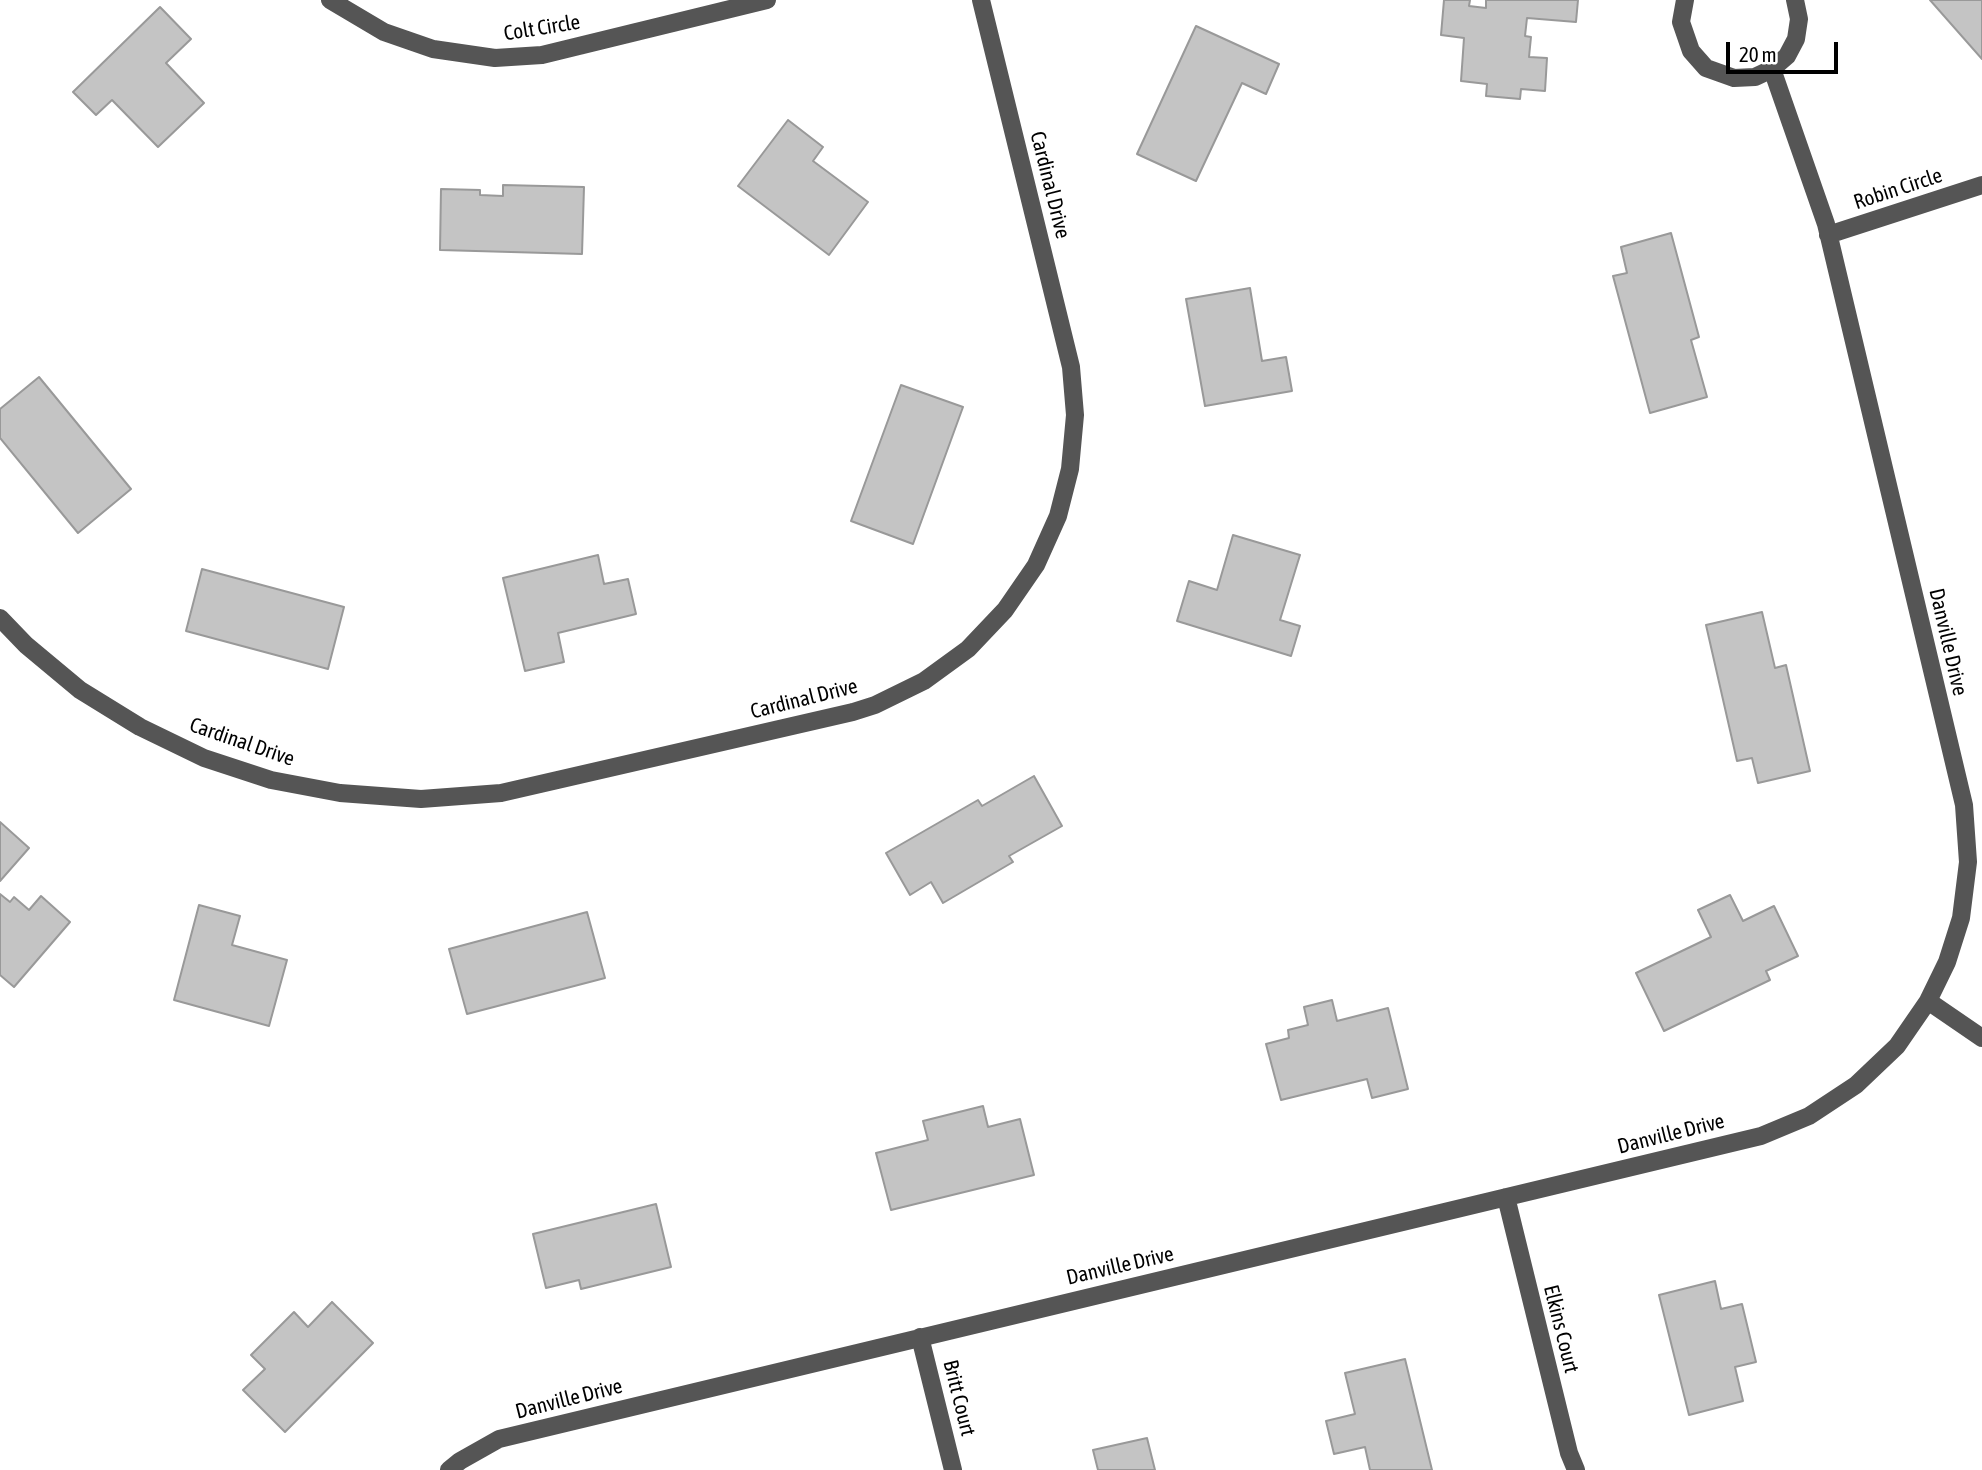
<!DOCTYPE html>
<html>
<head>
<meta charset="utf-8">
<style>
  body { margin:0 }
  #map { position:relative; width:1982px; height:1470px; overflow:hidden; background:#fff; font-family:"Asap Condensed",sans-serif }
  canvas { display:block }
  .scale { position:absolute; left:1726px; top:42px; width:112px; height:32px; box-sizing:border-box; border:4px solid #000; border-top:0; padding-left:9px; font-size:21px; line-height:24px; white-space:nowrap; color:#000; -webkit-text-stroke:5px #fff; paint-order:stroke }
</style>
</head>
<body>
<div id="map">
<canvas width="1982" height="1470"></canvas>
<div class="scale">20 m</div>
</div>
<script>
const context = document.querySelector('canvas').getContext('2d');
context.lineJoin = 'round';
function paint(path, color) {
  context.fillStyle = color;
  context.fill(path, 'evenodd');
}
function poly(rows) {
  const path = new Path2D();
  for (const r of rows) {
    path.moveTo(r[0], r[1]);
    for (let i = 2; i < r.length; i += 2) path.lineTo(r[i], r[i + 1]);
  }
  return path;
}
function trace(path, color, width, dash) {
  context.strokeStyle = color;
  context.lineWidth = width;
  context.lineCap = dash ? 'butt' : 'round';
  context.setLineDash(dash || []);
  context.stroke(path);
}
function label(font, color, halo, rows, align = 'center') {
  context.font = font + ' "Asap Condensed",sans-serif';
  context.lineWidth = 7;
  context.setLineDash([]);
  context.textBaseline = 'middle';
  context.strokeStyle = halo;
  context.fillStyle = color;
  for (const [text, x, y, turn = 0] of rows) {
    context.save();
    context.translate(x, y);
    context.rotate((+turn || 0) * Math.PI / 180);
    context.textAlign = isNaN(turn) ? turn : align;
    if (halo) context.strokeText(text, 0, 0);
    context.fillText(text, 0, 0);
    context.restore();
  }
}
const building = poly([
  [1444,0,1470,0,1469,6,1486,8,1486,0,1578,0,1576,22,1527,18,1525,36,1531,37,1529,57,1547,58,1545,91,1521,89,1520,99,1486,96,1487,84,1461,81,1464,38,1441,35,1444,0],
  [1930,0,1982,0,1982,59,1930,0],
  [160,7,191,39,166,63,204,103,158,147,112,100,96,115,73,92,160,7],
  [1196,26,1279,64,1266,94,1242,83,1196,181,1137,154,1196,26],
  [788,120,823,147,813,161,868,202,829,255,738,186,788,120],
  [503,185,584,187,582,254,440,250,441,189,480,190,480,195,503,196,503,185],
  [1671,233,1699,337,1691,340,1707,397,1650,413,1613,276,1627,273,1621,247,1671,233],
  [1250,288,1262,361,1286,357,1292,391,1205,406,1186,299,1250,288],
  [39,377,131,489,78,533,0,438,0,409,39,377],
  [901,385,963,407,913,544,851,521,901,385],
  [1233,535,1300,555,1280,620,1300,626,1291,656,1177,621,1189,581,1217,590,1233,535],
  [598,555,604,584,628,579,636,614,558,633,564,662,525,671,503,578,598,555],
  [202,569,344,607,328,669,186,631,202,569],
  [1762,612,1775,668,1786,665,1810,771,1758,783,1752,758,1737,761,1706,625,1762,612],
  [1034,776,1062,826,1009,856,1013,862,943,903,931,882,910,895,886,853,978,800,982,806,1034,776],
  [0,822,29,848,0,881,0,822],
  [0,894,10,902,14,897,29,910,41,896,70,922,14,987,0,975,0,894],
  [1730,895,1743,921,1774,906,1798,956,1766,971,1770,980,1664,1031,1636,973,1711,937,1698,910,1730,895],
  [199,905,240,916,232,945,287,960,269,1026,174,1000,199,905],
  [587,912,605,978,467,1014,449,949,587,912],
  [1332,1000,1337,1021,1388,1008,1408,1089,1372,1098,1367,1079,1281,1100,1266,1044,1289,1038,1288,1030,1308,1025,1304,1007,1332,1000],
  [983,1106,988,1127,1020,1119,1034,1175,891,1210,876,1153,928,1140,923,1121,983,1106],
  [656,1204,671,1267,581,1289,579,1280,546,1288,533,1234,656,1204],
  [1715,1281,1721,1309,1742,1304,1756,1362,1735,1367,1743,1401,1689,1415,1659,1295,1715,1281],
  [332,1302,373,1343,285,1432,243,1390,265,1369,251,1355,294,1312,308,1327,332,1302],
  [1405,1359,1432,1470,1370,1470,1365,1447,1334,1454,1326,1421,1355,1414,1345,1373,1405,1359],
  [1147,1438,1155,1470,1098,1470,1093,1450,1147,1438]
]);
paint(building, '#c4c4c4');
trace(building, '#999', 2);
trace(poly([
  [330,0,384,32,433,49,495,58,542,55,767,0],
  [1685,0,1681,22,1691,51,1706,68,1734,78,1755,77,1772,69,1787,56,1796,39,1799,19,1795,0],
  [1828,235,1982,185],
  [0,618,26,645,80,690,140,727,204,758,271,780,340,793,421,799,501,793,853,712,875,705,924,681,968,649,1005,610,1036,565,1058,516,1070,469,1075,415,1071,367,981,0],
  [1928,1001,1982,1038],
  [1506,1197,1569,1453,1576,1470],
  [920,1337,953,1470],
  [449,1470,460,1461,499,1439,1761,1136,1809,1116,1856,1085,1897,1046,1928,1001,1947,962,1961,918,1968,862,1964,805,1826,224,1772,69]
]), '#555', 18);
label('21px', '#000', '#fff', [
  ["Colt Circle",542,28,-9],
  ["Cardinal Drive",1050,185,76],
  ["Robin Circle",1898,189,-18],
  ["Danville Drive",1948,642,77],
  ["Cardinal Drive",804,699,-14],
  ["Cardinal Drive",242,742,19],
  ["Danville Drive",1671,1134,-14],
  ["Danville Drive",1120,1266,-13],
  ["Elkins Court",1561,1329,76],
  ["Britt Court",959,1398,76],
  ["Danville Drive",569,1399,-14]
]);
</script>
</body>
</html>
